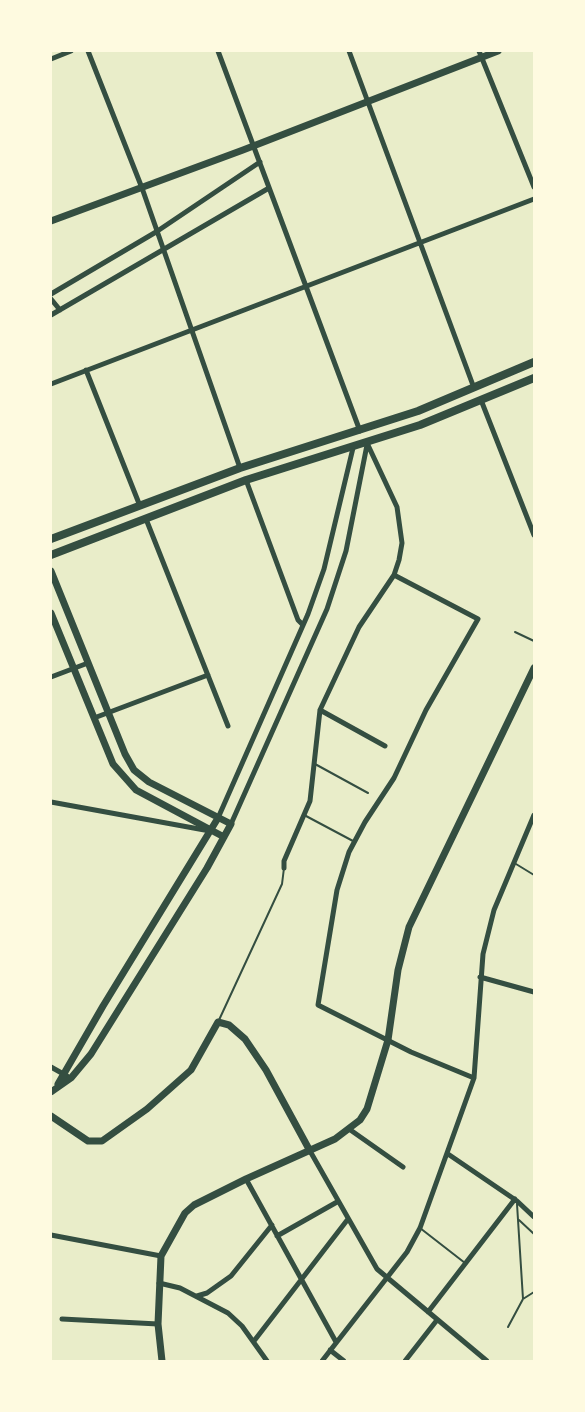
<!DOCTYPE html>
<html>
<head>
<meta charset="utf-8">
<style>
  body { margin:0 }
  #map { position:relative; width:585px; height:1412px; overflow:hidden; background:#e9edc9; font-family:Commissioner,sans-serif }
  canvas { display:block }
  .frame { position:absolute; inset:0; border:52px solid #fefae0; pointer-events:none }
</style>
</head>
<body>
<div id="map">
<canvas width="585" height="1412"></canvas>
<div class="frame"></div>
</div>
<script>
const context = document.querySelector('canvas').getContext('2d');
context.lineJoin = 'round';
function poly(rows) {
  const path = new Path2D();
  for (const r of rows) {
    path.moveTo(r[0], r[1]);
    for (let i = 2; i < r.length; i += 2) path.lineTo(r[i], r[i + 1]);
  }
  return path;
}
function trace(path, color, width, dash) {
  context.strokeStyle = color;
  context.lineWidth = width;
  context.lineCap = dash ? 'butt' : 'round';
  context.setLineDash(dash || []);
  context.stroke(path);
}
trace(poly([
  [515,632,534,641],
  [315,764,368,793],
  [306,816,353,841],
  [516,864,534,875],
  [219,1020,282,884,284,868],
  [517,1204,523,1299],
  [519,1220,534,1234],
  [420,1228,465,1263],
  [508,1327,523,1299,534,1292]
]), '#344e41', 2);
trace(poly([
  [88,51,142,188,240,468],
  [218,51,360,431],
  [349,51,474,388],
  [479,51,534,187],
  [51,59,71,51],
  [51,294,156,232,260,162],
  [51,299,60,310],
  [51,315,269,188],
  [86,370,140,506],
  [51,384,534,199],
  [481,400,534,535],
  [246,480,298,620,303,625],
  [146,519,228,726],
  [394,575,478,619,426,710,394,778,365,822,349,852,337,890,318,1005,411,1052,474,1078],
  [51,677,88,663],
  [320,710,385,746],
  [94,718,208,675],
  [51,802,210,831],
  [218,818,308,614,324,569,353,448],
  [231,824,327,609,346,551,367,445],
  [284,868,284,861,310,801,320,710,359,627,394,575,399,560,402,543,397,507,367,443],
  [480,977,534,992],
  [51,1067,67,1076],
  [349,1129,403,1167],
  [310,1151,377,1269,487,1361],
  [448,1154,517,1201,534,1217],
  [246,1179,336,1342],
  [51,1235,161,1256],
  [277,1236,337,1202],
  [159,1283,180,1288,228,1313,242,1326,267,1361],
  [197,1296,207,1293,231,1276,272,1225],
  [428,1312,515,1199],
  [62,1319,158,1324],
  [254,1341,348,1219],
  [330,1350,344,1361],
  [322,1361,407,1252,420,1228,474,1078,483,954,494,910,534,815],
  [405,1361,437,1320]
]), '#344e41', 5);
trace(poly([
  [51,221,243,150,498,51],
  [51,571,125,754,134,770,149,782,231,824,207,868,91,1054,71,1078,51,1092],
  [51,613,113,764,136,790,224,837],
  [58,1084,103,1006,218,818],
  [51,1116,88,1141,102,1141,147,1109,191,1070,218,1022,229,1025,245,1039,266,1070,310,1151],
  [162,1361,158,1324,161,1256,185,1213,194,1205,246,1179,335,1139,360,1120,367,1109,388,1040,398,970,409,927,534,668]
]), '#344e41', 7);
trace(poly([
  [51,539,240,468,418,411,534,362],
  [51,555,246,480,420,425,534,378]
]), '#344e41', 8);
</script>
</body>
</html>
